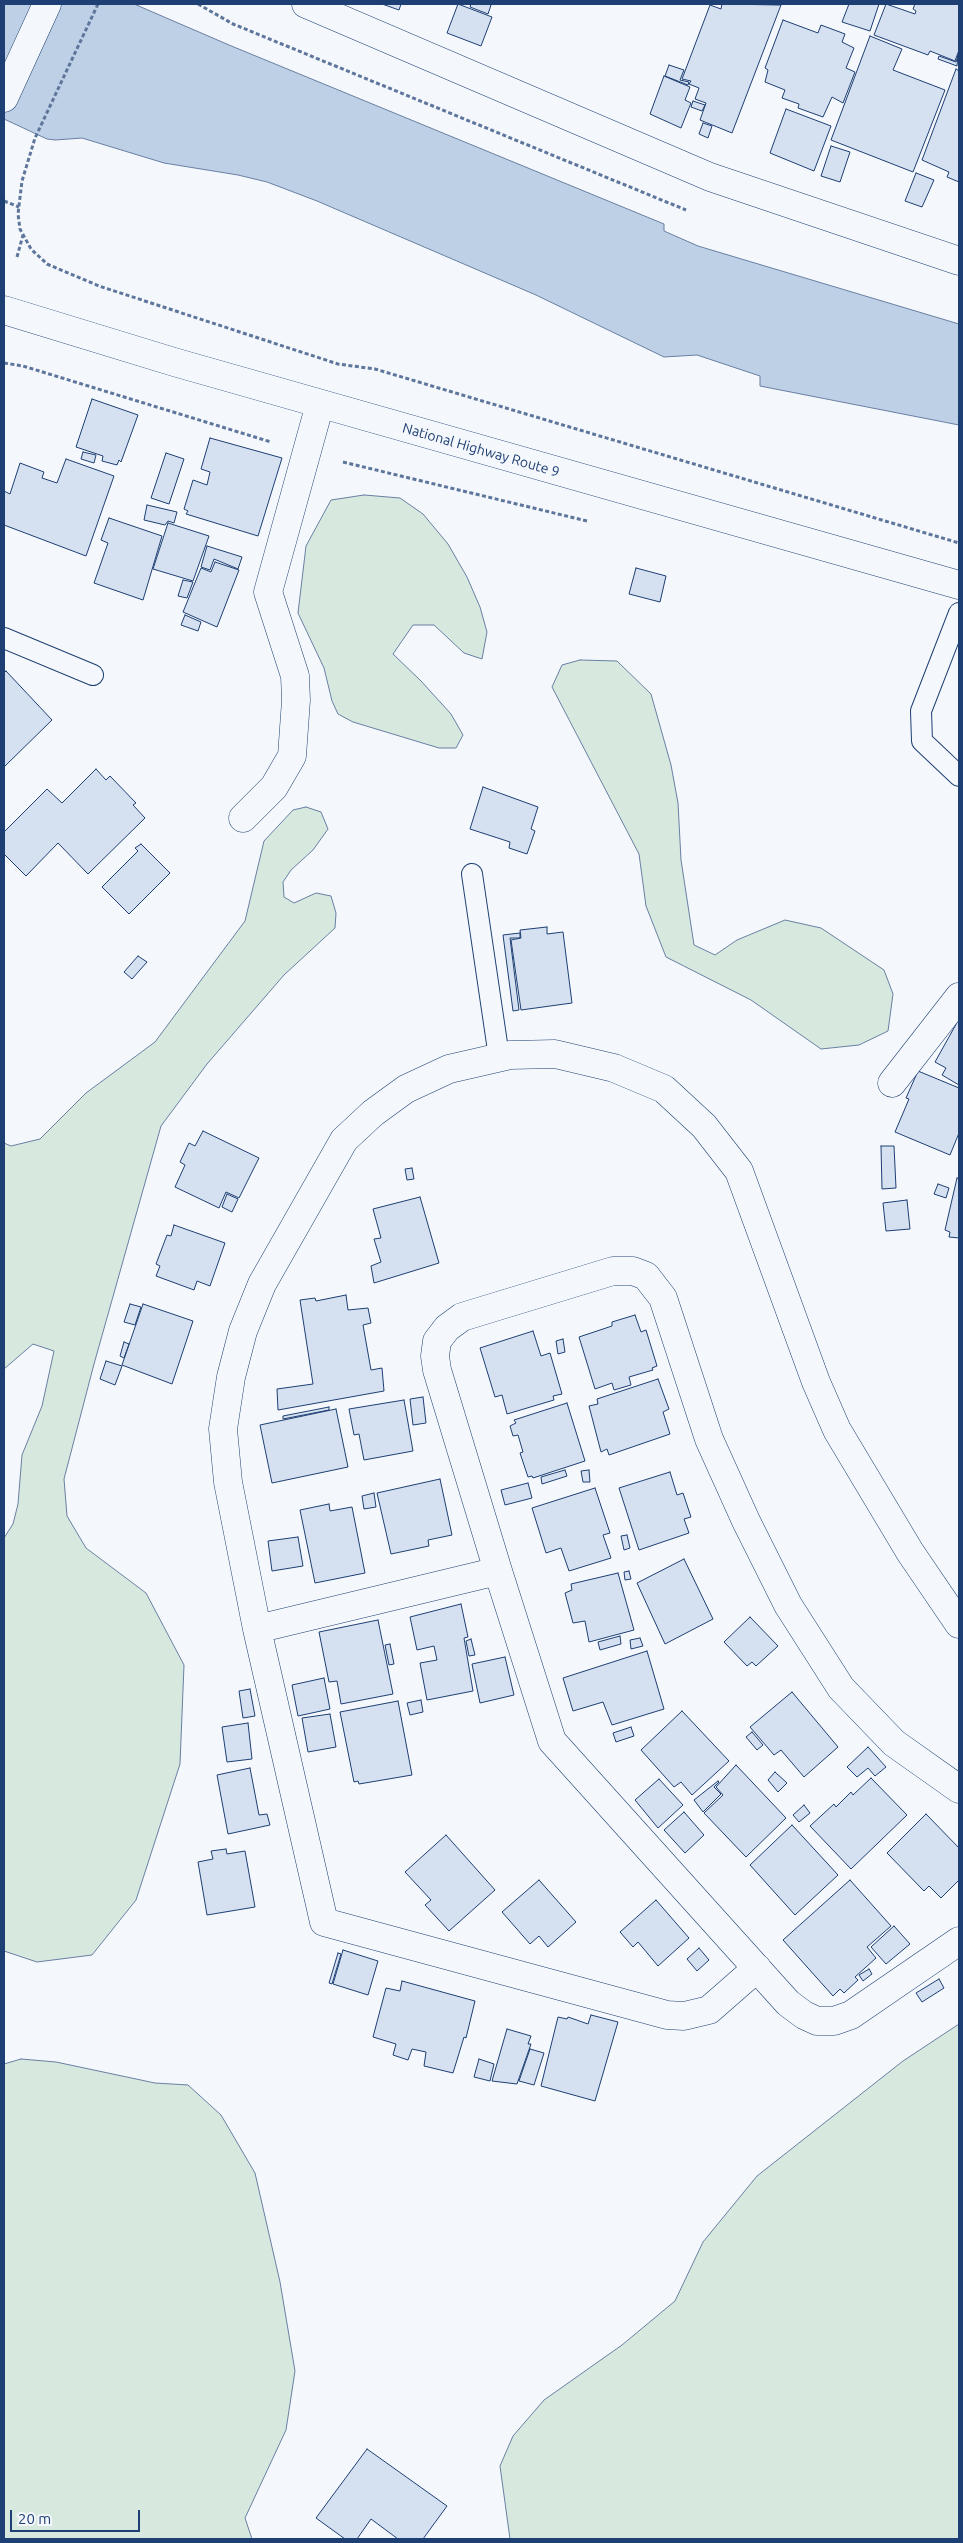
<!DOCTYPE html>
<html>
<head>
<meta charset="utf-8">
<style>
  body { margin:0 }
  #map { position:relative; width:963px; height:2543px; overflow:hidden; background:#f4f7fb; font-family:Ubuntu,sans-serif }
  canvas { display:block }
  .frame { position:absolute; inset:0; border:5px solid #1d3f73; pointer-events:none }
  .scale { position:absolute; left:10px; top:2510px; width:130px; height:22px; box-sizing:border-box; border:2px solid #1d3f73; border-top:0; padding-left:6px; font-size:15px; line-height:18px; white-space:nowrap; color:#1d3f73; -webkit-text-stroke:4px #f4f7fb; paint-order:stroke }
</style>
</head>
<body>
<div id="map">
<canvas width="963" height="2543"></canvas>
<div class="frame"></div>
<div class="scale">20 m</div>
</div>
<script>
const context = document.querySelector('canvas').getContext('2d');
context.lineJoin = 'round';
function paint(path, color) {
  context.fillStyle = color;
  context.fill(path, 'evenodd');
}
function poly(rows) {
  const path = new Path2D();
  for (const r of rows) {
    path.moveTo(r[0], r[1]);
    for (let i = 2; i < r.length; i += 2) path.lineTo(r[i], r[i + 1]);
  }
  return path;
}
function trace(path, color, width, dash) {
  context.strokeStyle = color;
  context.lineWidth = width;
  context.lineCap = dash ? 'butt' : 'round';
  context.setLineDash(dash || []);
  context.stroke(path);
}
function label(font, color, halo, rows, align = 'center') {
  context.font = font + ' Ubuntu,sans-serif';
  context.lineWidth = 4;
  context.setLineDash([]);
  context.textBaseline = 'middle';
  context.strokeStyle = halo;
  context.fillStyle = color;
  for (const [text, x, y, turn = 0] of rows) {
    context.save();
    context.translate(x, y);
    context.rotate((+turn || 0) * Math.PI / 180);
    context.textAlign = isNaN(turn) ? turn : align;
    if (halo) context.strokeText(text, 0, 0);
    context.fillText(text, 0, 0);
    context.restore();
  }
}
const green = poly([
  [364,495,400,498,423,514,448,544,467,577,480,607,487,632,482,659,464,653,434,625,413,625,393,654,421,681,451,714,463,735,456,748,439,748,353,722,338,714,332,701,324,668,298,613,306,546,331,500,364,495],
  [580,660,617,661,651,694,671,765,678,803,681,860,694,945,715,955,737,940,785,920,821,928,884,970,893,994,888,1031,859,1045,821,1049,751,1000,666,957,646,906,639,854,552,687,562,665,580,660],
  [306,807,321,812,328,829,313,850,291,870,283,882,284,897,294,903,316,893,331,896,336,913,335,928,284,975,207,1064,161,1126,94,1364,64,1479,67,1516,86,1548,146,1593,184,1665,180,1764,136,1900,92,1955,37,1962,4,1951,4,1538,13,1524,18,1504,22,1455,42,1406,54,1351,33,1344,4,1369,4,1143,11,1146,40,1139,86,1093,155,1042,245,921,264,841,293,810,306,807],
  [959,2024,959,2539,510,2539,500,2466,513,2436,544,2400,622,2345,675,2301,703,2242,757,2176,903,2061,959,2024],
  [21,2059,56,2062,155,2083,188,2085,221,2115,255,2173,280,2282,295,2371,286,2430,245,2518,252,2539,4,2539,4,2064,21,2059]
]);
paint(green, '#d7e8df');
trace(green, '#687fa3', 1);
const water = poly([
  [4,4,134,4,229,45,664,224,664,231,698,246,959,324,959,425,760,386,760,376,697,355,664,357,536,295,317,201,267,182,238,175,164,163,82,138,55,140,47,139,4,119,4,4]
]);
paint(water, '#bed0e5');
trace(water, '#687fa3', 1);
const building = poly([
  [382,4,401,4,399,10,382,4],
  [458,4,492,17,481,46,447,33,458,4],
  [471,4,488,4,491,5,488,14,470,7,471,4],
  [722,4,781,5,732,133,700,120,706,103,695,99,699,88,689,84,691,81,682,79,710,5,721,9,722,4],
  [849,4,879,4,870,31,842,22,849,4],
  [886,4,915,14,916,11,913,9,915,4,959,4,959,50,955,61,930,51,928,55,874,35,886,4],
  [783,20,818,33,821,25,845,34,842,42,854,48,846,68,855,72,843,103,832,97,823,117,798,108,799,104,782,98,785,90,765,82,768,70,765,68,783,20],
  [870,36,902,49,893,70,945,90,913,172,831,140,870,36],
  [958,55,957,66,938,59,939,56,956,62,958,55],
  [669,65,684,70,680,80,689,82,688,85,665,76,669,65],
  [956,69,959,71,959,182,947,177,949,172,922,160,956,69],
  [664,76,690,87,685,100,691,103,681,128,650,114,664,76],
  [693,101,705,105,702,111,691,107,693,101],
  [786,109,831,126,814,171,770,153,786,109],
  [703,123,712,126,708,138,699,134,703,123],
  [831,146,850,152,840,182,821,176,831,146],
  [916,173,934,180,922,207,905,201,916,173],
  [92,399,138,415,121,462,119,460,117,465,102,461,103,456,76,447,92,399],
  [210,438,282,458,258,536,186,514,188,511,184,509,193,480,207,485,210,472,201,469,210,438],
  [83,452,96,455,94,463,81,459,83,452],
  [166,453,184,459,169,504,151,498,166,453],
  [66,459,114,476,86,556,4,525,4,491,10,494,20,463,44,472,42,478,57,483,66,459],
  [147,505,177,512,174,523,168,521,165,525,144,520,147,505],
  [109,518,162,536,143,600,94,583,108,543,101,540,109,518],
  [168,523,209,536,193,581,153,569,168,523],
  [207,546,242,557,238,569,214,559,210,570,201,567,207,546],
  [215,562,239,570,217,627,183,612,201,568,211,572,215,562],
  [636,568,666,576,660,602,629,594,636,568],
  [183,580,193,582,187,598,178,596,183,580],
  [185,615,201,622,198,631,181,625,185,615],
  [6,671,52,720,4,767,4,673,6,671],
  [96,769,106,780,110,776,136,803,133,805,145,818,88,874,58,843,26,876,4,854,4,832,47,789,62,803,96,769],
  [483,787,538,807,531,829,535,831,527,854,509,848,510,842,470,829,483,787],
  [141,844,170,873,129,914,102,887,138,851,135,848,141,844],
  [547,927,547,934,563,932,572,1003,521,1010,511,940,521,938,520,930,547,927],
  [520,933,520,938,510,938,519,1010,513,1011,503,935,520,933],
  [138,956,147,962,132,979,124,972,138,956],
  [959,1019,959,1085,942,1075,946,1068,935,1062,959,1019],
  [918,1071,959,1088,959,1133,950,1155,895,1132,909,1099,906,1098,918,1071],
  [203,1131,259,1158,239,1198,226,1192,219,1208,175,1187,185,1165,180,1162,189,1143,195,1146,203,1131],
  [881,1146,894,1146,896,1188,882,1189,881,1146],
  [412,1168,414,1179,407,1180,405,1169,412,1168],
  [957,1178,959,1179,959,1238,949,1237,950,1232,945,1230,957,1178],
  [938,1184,949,1188,946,1198,934,1194,938,1184],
  [227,1194,238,1199,232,1212,222,1207,227,1194],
  [420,1197,439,1263,374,1283,371,1266,381,1262,374,1239,381,1238,373,1209,420,1197],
  [907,1200,910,1229,886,1231,883,1203,907,1200],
  [174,1225,225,1243,210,1286,197,1281,194,1290,156,1276,160,1266,156,1264,167,1235,171,1236,174,1225],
  [346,1295,348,1310,368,1308,371,1323,363,1325,371,1370,382,1368,384,1391,278,1410,277,1389,313,1384,300,1300,315,1298,316,1301,346,1295],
  [130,1304,141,1307,135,1325,124,1322,130,1304],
  [143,1304,193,1321,172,1384,122,1365,143,1304],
  [635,1315,641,1332,646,1330,657,1366,652,1368,653,1370,629,1377,631,1385,614,1390,612,1383,595,1389,579,1337,612,1326,612,1322,635,1315],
  [533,1331,541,1356,550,1353,562,1394,553,1396,554,1400,507,1414,502,1395,495,1397,480,1348,533,1331],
  [563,1339,565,1352,558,1354,556,1341,563,1339],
  [124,1342,129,1344,124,1358,120,1356,124,1342],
  [106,1361,122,1366,115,1385,100,1379,106,1361],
  [658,1379,669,1409,663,1412,670,1434,609,1455,607,1449,601,1452,589,1406,598,1404,597,1399,658,1379],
  [423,1397,426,1423,413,1425,410,1399,423,1397],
  [404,1400,413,1451,364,1460,359,1434,354,1435,349,1409,404,1400],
  [567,1403,585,1461,533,1478,532,1476,528,1477,520,1453,523,1452,518,1435,513,1436,510,1426,516,1423,514,1420,567,1403],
  [329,1407,329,1410,283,1419,283,1416,329,1407],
  [336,1409,348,1467,272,1483,260,1425,336,1409],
  [565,1470,567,1476,542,1484,541,1477,565,1470],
  [589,1470,590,1482,583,1482,581,1471,589,1470],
  [670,1472,677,1495,683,1493,691,1517,684,1519,689,1533,639,1550,619,1488,670,1472],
  [440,1479,452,1535,428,1540,429,1546,391,1554,377,1493,440,1479],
  [528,1483,532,1498,505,1505,501,1490,528,1483],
  [595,1488,610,1533,603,1535,611,1558,569,1571,561,1548,546,1553,532,1508,595,1488],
  [374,1493,376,1507,364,1509,362,1496,374,1493],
  [329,1504,330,1511,352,1507,365,1573,315,1583,300,1510,329,1504],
  [627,1535,630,1548,624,1550,621,1536,627,1535],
  [298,1537,303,1566,272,1571,268,1541,298,1537],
  [684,1559,713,1619,665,1644,637,1583,684,1559],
  [629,1571,631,1579,625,1580,624,1572,629,1571],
  [618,1573,634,1630,589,1642,585,1621,573,1623,565,1593,572,1590,571,1584,618,1573],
  [461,1604,468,1637,464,1638,473,1691,427,1700,420,1663,437,1660,434,1646,417,1650,410,1617,461,1604],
  [750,1617,778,1646,756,1666,752,1662,747,1666,724,1642,750,1617],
  [378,1620,393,1694,341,1704,337,1681,329,1682,319,1632,378,1620],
  [620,1636,621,1644,600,1650,598,1642,620,1636],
  [640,1638,643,1646,631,1649,630,1640,640,1638],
  [471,1639,475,1655,469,1656,466,1641,471,1639],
  [390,1644,394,1664,389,1665,385,1645,390,1644],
  [647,1651,664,1709,612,1725,603,1702,573,1711,563,1678,647,1651],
  [505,1657,514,1695,480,1703,472,1664,505,1657],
  [324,1678,330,1709,298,1716,292,1685,324,1678],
  [250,1689,255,1716,243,1718,239,1691,250,1689],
  [792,1692,838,1747,804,1777,781,1750,774,1755,750,1727,792,1692],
  [421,1700,423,1712,410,1715,407,1703,421,1700],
  [398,1701,412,1775,359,1784,358,1781,354,1782,340,1712,398,1701],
  [682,1711,729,1761,692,1795,681,1782,674,1787,641,1750,682,1711],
  [330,1714,336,1747,308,1752,302,1718,330,1714],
  [248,1723,252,1759,227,1762,222,1727,248,1723],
  [631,1727,634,1736,616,1742,613,1733,631,1727],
  [752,1732,763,1745,757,1750,746,1737,752,1732],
  [868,1747,886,1767,875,1776,868,1768,857,1777,847,1767,868,1747],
  [736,1765,786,1818,746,1857,704,1813,723,1795,716,1787,736,1765],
  [250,1768,259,1815,267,1814,270,1825,228,1834,217,1775,250,1768],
  [775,1772,787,1783,778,1792,768,1780,775,1772],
  [871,1778,907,1815,851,1869,810,1826,834,1804,836,1807,851,1792,853,1795,871,1778],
  [659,1779,683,1805,658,1828,635,1800,659,1779],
  [718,1781,719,1782,714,1787,721,1794,703,1812,694,1800,718,1781],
  [804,1805,810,1813,799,1822,793,1815,804,1805],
  [684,1812,704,1835,685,1853,664,1830,684,1812],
  [926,1814,959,1848,959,1880,941,1898,929,1886,924,1891,887,1853,926,1814],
  [792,1825,838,1875,795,1915,750,1865,792,1825],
  [446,1835,495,1890,449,1931,425,1905,431,1900,405,1872,446,1835],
  [226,1849,227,1854,245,1851,255,1907,207,1915,198,1862,213,1859,211,1851,226,1849],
  [539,1880,576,1922,548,1947,539,1936,530,1944,502,1912,539,1880],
  [850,1880,891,1926,867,1947,876,1958,855,1977,858,1980,844,1993,840,1989,833,1996,783,1940,850,1880],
  [656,1900,689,1938,658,1966,638,1942,633,1947,620,1932,656,1900],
  [894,1926,910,1944,886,1964,871,1947,894,1926],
  [699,1948,709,1960,697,1971,687,1959,699,1948],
  [343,1950,378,1961,368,1995,333,1984,343,1950],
  [338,1953,341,1954,332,1984,329,1983,338,1953],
  [869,1969,872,1974,863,1981,859,1975,869,1969],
  [939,1979,944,1988,922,2002,916,1993,939,1979],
  [402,1981,475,2001,466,2038,464,2037,453,2073,424,2066,426,2052,412,2049,408,2060,393,2055,396,2044,373,2037,386,1988,400,1991,402,1981],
  [591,2015,618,2022,595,2101,541,2086,558,2017,567,2019,568,2017,588,2024,591,2015],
  [507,2029,531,2036,528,2044,531,2044,517,2084,492,2081,507,2029],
  [530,2049,544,2053,534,2085,519,2081,530,2049],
  [479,2059,494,2064,490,2081,474,2077,479,2059],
  [367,2449,447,2506,423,2539,398,2539,371,2519,357,2539,345,2539,316,2518,367,2449]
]);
paint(building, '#d5e0f0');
trace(building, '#1d3f73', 1);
const service = poly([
  [959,613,921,711,922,741,959,776],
  [4,638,93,675],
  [472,874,499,1057]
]);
const minor = poly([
  [306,4,710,177,959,261],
  [243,818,274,787,292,756,296,700,295,676,268,592,320,404],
  [892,1083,959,997],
  [498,1571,437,1370,435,1356,437,1341,447,1328,462,1317,613,1271,633,1271,646,1276,663,1298,709,1439,746,1521,788,1605,841,1688,894,1743,959,1789],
  [257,1629,498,1571,552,1741,788,2003,804,2015,817,2021,834,2021,851,2015,959,1941],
  [757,1968,709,2010,684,2016,667,2015,324,1922,257,1629,228,1482,223,1429,231,1377,243,1331,262,1284,344,1140,373,1113,406,1089,449,1069,510,1055,555,1054,614,1068,664,1089,704,1126,739,1171,816,1382,837,1430,910,1552,959,1624]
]);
const tertiary = poly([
  [4,98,47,4]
]);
const trunk = poly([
  [4,310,174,362,959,585]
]);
trace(service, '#1d3f73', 22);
trace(minor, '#1d3f73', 29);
trace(tertiary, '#1d3f73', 29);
trace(trunk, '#1d3f73', 29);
trace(poly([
  [98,4,35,138,22,181,18,214,20,229,31,249,47,264,99,286,338,364,375,369,959,543],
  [198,4,233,24,686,210],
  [4,201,19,207],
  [17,257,23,235],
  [4,363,23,366,271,442],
  [343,462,587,521]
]), '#5e769c', 3, [4, 2.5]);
trace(service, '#f4f7fb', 20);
trace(minor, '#f4f7fb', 28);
trace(tertiary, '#f4f7fb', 28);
trace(trunk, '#f4f7fb', 28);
label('14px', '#1d3f73', '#f4f7fb', [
  ["National Highway Route 9",481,450,16]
]);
</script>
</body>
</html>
